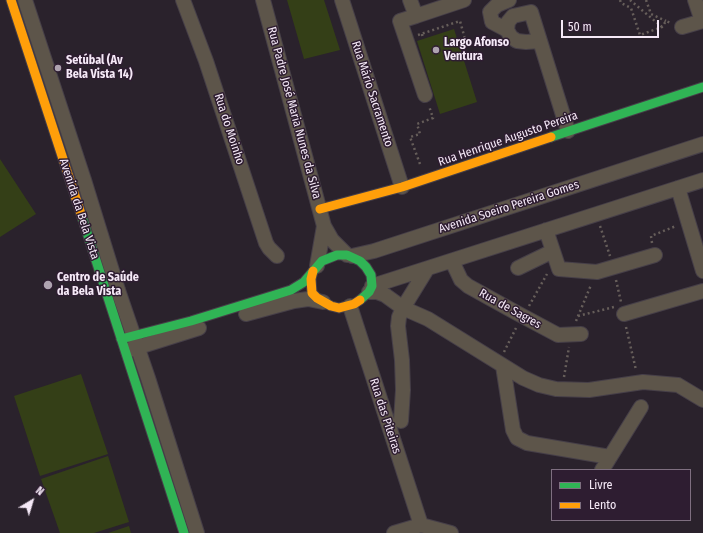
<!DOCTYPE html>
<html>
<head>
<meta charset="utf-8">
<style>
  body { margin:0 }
  #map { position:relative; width:703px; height:533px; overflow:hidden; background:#2a222c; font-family:"Fira Sans Condensed",sans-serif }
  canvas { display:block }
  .legend { position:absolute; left:551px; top:469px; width:140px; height:52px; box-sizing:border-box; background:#2e1d31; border:1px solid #7e6f80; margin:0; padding:5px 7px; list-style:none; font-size:12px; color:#f5e9f7 }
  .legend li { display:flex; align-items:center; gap:8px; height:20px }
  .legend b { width:20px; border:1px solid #7e6f80 }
  .north { position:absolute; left:12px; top:481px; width:40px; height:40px; -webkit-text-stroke:3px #2e1d31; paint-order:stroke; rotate:38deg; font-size:11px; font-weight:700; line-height:16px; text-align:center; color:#f5e9f7 }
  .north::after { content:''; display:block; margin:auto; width:14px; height:18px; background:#f5e9f7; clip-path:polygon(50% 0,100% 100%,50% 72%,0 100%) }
  .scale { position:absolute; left:561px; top:20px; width:98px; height:18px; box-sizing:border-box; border:2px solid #f5e9f7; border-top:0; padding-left:5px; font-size:12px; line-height:14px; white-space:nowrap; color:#f5e9f7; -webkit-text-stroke:3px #2e1d31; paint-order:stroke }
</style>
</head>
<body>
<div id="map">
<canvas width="703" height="533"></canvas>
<ul class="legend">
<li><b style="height:5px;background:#30b455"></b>Livre</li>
<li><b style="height:5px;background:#ff9f0a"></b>Lento</li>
</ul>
<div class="north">N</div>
<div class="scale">50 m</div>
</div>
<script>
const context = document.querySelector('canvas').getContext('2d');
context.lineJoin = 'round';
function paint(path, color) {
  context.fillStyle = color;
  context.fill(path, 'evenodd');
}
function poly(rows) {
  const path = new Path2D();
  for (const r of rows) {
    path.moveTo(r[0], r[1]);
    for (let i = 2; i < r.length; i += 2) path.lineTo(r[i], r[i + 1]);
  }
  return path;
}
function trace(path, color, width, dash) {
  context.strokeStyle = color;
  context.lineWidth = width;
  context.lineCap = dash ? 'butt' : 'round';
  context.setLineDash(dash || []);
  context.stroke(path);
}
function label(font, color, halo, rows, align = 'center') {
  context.font = font + ' "Fira Sans Condensed",sans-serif';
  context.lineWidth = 3;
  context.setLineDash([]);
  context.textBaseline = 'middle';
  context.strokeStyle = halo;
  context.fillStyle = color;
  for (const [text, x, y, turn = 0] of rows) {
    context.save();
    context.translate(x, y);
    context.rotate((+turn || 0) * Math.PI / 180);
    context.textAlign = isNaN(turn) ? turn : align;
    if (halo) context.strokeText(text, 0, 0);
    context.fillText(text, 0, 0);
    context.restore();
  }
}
paint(poly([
  [287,0,324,0,340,50,304,59],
  [454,29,477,102,440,114,417,41],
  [0,159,36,214,0,237],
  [81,374,108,454,40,476,14,396],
  [108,456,129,522,94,533,60,533,41,479],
  [129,526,131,533,108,533]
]), '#343f17');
const street = poly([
  [25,0,84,180,118,290,148,378,197,533],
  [183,0,206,61,266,243,269,248,277,256],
  [263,0,324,226,332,240,347,255],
  [342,0,402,187],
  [410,0,416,16,400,21,425,95],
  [695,0,702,21],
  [416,16,464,0],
  [682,27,703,21],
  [507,30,492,22,490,12,497,5,509,0],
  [540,41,526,42,517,41,511,37,507,30,508,22,513,16,531,12,568,131],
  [678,188,703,271],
  [546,230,559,269,597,272,655,255],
  [352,256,374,251,703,144],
  [452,261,461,280,468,286,515,312,558,335,581,334],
  [317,266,324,226],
  [518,268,553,251],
  [372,286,703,180],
  [369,292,377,292,385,295,403,308,428,319,523,378,539,385,556,389,589,390,643,382,678,385,703,400],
  [350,306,421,525],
  [246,314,294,301,308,299,323,302],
  [624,314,703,291],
  [129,350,199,328],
  [503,366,513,430,517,438,527,443,610,457],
  [401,421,403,390,402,360,398,326,399,317,403,308,427,269],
  [602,470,641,407],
  [394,533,421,525,451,533]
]);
const fast = poly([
  [551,137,703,87],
  [82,217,184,533],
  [121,339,191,321,291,290,304,282,322,261,337,255,347,255,360,261,366,267,371,275,372,286,369,292,360,300]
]);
const slow = poly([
  [11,0,82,217],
  [320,209,402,187,551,137],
  [313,271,311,279,312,293,317,298,331,306,339,308,354,304,360,300]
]);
trace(street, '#463f48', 16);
trace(fast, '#463f48', 11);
trace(slow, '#463f48', 11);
trace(poly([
  [620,0,621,3,631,8,640,35,662,27,666,21,671,23],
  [630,0,662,27],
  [646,0,651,14,666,21],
  [422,34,423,39],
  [418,35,460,21,465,39,468,40],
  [420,164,410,137,420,134,417,124,433,118,429,106],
  [600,226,610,256],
  [652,243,651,236,676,226],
  [616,280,621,302],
  [529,306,547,274],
  [578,316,614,307],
  [576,321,591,285],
  [626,327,636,370],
  [504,352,516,328],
  [564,377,569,347]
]), '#665e5a', 2.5, [2, 3]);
trace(street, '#5d554a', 14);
trace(fast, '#30b455', 9);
trace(slow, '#ff9f0a', 9);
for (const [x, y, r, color] of [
  [436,50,4,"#aea3b0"],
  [58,68,4,"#aea3b0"],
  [48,285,5,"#aea3b0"]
]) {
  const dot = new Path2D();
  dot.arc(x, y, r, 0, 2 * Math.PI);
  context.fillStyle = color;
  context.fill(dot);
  trace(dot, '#2e1d31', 1.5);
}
label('bold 12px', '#f5e9f7', '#2e1d31', [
  ["Largo Afonso",444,43],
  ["Ventura",444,57],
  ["Setúbal (Av",66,61],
  ["Bela Vista 14)",66,75],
  ["Centro de Saúde",57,278],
  ["da Bela Vista",57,292]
], 'left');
label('12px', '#f5e9f7', '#2e1d31', [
  ["Rua Mário Sacramento",372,94,72],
  ["Rua Padre José Maria Nunes da Silva",294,113,75],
  ["Rua do Moinho",229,129,72],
  ["Rua Henrique Augusto Pereira",508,139,-19],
  ["Avenida Soeiro Pereira Gomes",509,207,-18],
  ["Avenida da Bela Vista",79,209,72],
  ["Rua de Sagres",510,309,29],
  ["Rua das Piteiras",385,416,72]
]);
</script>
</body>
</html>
